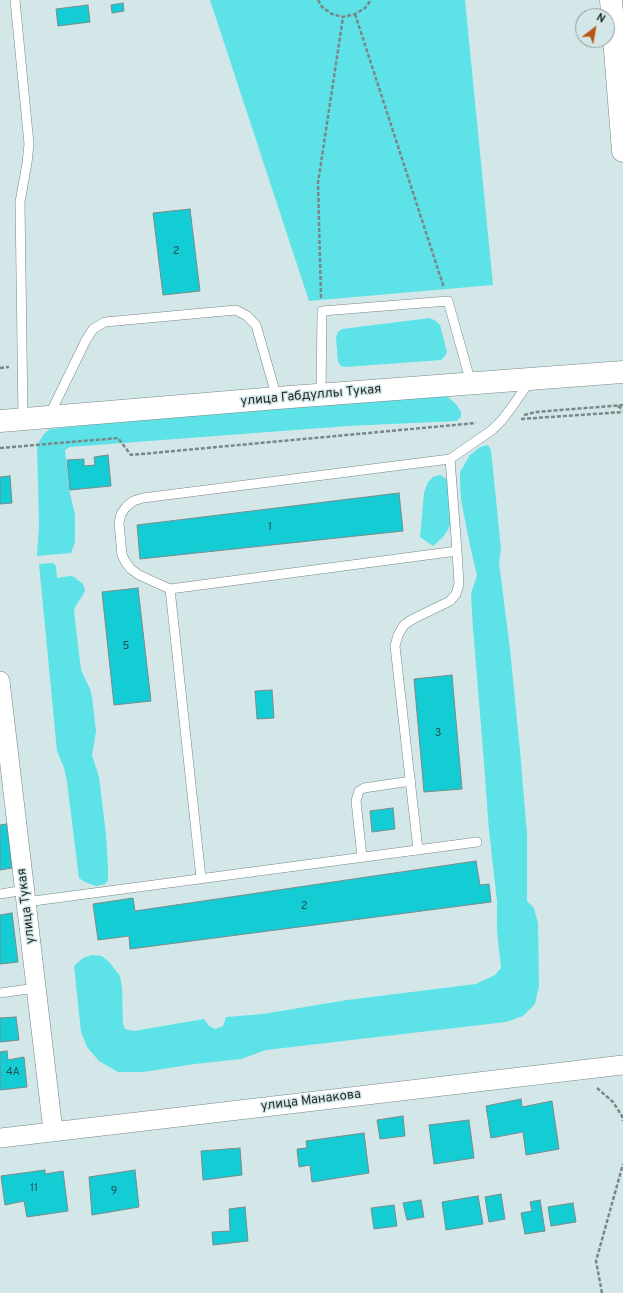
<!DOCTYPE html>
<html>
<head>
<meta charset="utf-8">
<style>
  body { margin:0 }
  #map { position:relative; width:623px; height:1293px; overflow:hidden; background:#d4e7e8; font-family:Overpass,sans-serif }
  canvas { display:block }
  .north { position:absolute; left:575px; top:8px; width:40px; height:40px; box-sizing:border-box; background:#d4e7e8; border:1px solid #8e9c9c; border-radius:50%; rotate:31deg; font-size:11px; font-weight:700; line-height:16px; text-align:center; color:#242b2b }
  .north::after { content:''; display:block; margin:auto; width:14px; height:18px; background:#b75713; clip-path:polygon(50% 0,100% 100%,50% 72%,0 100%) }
</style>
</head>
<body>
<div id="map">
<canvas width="623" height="1293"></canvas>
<div class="north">N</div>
</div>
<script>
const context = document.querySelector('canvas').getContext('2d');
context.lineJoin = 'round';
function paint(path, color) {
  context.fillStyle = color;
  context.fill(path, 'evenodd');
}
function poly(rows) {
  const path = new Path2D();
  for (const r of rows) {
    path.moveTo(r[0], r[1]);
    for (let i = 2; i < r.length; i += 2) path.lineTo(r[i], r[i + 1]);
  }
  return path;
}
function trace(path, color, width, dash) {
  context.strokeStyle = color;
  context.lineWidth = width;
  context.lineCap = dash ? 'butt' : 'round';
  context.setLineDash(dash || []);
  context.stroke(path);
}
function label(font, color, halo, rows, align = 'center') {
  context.font = font + ' Overpass,sans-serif';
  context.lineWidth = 3;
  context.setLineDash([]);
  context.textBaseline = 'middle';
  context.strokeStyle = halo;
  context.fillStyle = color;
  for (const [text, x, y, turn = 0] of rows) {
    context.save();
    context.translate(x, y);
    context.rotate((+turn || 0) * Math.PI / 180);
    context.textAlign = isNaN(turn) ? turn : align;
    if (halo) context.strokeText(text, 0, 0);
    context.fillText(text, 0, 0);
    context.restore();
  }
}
paint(poly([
  [210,0,465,0,493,285,309,301],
  [430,318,436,321,440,325,447,352,445,356,441,360,345,367,341,366,338,362,336,337,338,332,342,329],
  [441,391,456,404,461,412,461,417,457,421,348,426,70,447,65,450,70,494,75,514,75,542,71,553,37,556,39,524,37,445,44,434,50,429,230,410],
  [488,445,491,450,501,549,499,563,510,649,520,751,527,834,527,901,534,908,538,923,539,986,535,1004,523,1016,506,1022,266,1050,241,1059,195,1064,143,1072,118,1072,99,1061,87,1047,81,1032,74,966,83,958,92,955,102,956,110,963,120,976,122,988,123,1023,125,1029,134,1031,204,1019,209,1026,215,1029,223,1026,226,1017,263,1014,347,1000,476,984,495,975,501,968,497,931,497,901,489,831,484,763,473,628,471,594,477,575,470,546,461,499,460,479,460,472,470,455,480,447],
  [440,475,445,478,451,485,451,522,448,530,442,538,433,546,420,537,424,493,428,482,433,477],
  [53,563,56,566,57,578,70,576,74,577,83,584,85,590,83,595,75,607,74,611,81,670,90,689,92,697,96,731,92,755,99,777,106,834,108,867,108,880,105,884,96,886,85,882,79,878,67,782,64,768,57,751,39,564]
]), '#5de2e7');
const building = poly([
  [123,3,124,11,112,13,111,5,123,3],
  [88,5,90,22,58,26,56,9,88,5],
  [190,209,200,291,163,295,153,213,190,209],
  [108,455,111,486,70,490,67,460,84,459,84,466,95,465,94,457,108,455],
  [10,476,12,503,0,504,0,477,10,476],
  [399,493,403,531,140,559,137,525,399,493],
  [138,588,151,701,114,705,102,592,138,588],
  [452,675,462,789,424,792,414,679,452,675],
  [272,690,274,718,257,719,255,691,272,690],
  [393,808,395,829,372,832,370,811,393,808],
  [7,824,12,868,0,870,0,825,7,824],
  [476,861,480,885,489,884,491,902,130,949,129,936,98,940,93,904,133,898,135,911,476,861],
  [12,913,18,962,0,964,0,915,12,913],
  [16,1017,19,1040,0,1042,0,1018,16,1017],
  [7,1051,8,1060,24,1057,27,1087,0,1090,0,1052,7,1051],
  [521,1099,522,1107,552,1101,559,1149,526,1155,523,1132,491,1138,486,1106,521,1099],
  [403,1116,405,1136,380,1139,377,1120,403,1116],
  [469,1120,474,1158,434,1164,429,1125,469,1120],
  [364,1133,369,1173,312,1182,310,1165,299,1167,297,1149,307,1148,306,1141,364,1133],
  [240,1148,242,1175,203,1180,201,1151,240,1148],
  [45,1170,45,1174,63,1171,68,1211,27,1217,24,1201,5,1205,1,1176,45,1170],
  [135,1170,139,1207,92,1215,89,1177,135,1170],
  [501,1194,505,1219,489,1222,485,1197,501,1194],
  [478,1196,483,1224,446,1230,442,1202,478,1196],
  [421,1200,424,1217,407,1220,403,1203,421,1200],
  [540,1200,545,1231,525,1234,521,1213,532,1211,530,1202,540,1200],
  [573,1203,576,1222,551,1226,548,1207,573,1203],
  [394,1205,397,1226,374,1229,371,1208,394,1205],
  [245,1207,248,1241,213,1245,212,1232,230,1231,229,1209,245,1207]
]);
paint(building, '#14ccd3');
trace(building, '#7a8b8c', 1);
const service = poly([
  [15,0,29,144,27,163,20,202,23,419],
  [321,395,322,311,448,301,471,383],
  [49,416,86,340,93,329,105,322,236,310,247,316,256,325,277,398],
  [450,459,492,430,502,420,512,407,529,382],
  [170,589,139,575,131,569,126,563,122,555,119,523,121,514,126,507,133,501,143,498,450,459,457,551,170,589,201,878],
  [418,850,395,646,398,635,404,625,413,619,450,601,456,594,459,584,457,551],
  [362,857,356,801,359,791,364,788,411,781],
  [0,894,25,890],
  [26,902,477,842],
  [0,993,36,988]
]);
const minor = poly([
  [0,681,53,1131],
  [0,1138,623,1065]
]);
const tertiary = poly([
  [611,0,623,151],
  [0,421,277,398,623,372]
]);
trace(service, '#768788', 10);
trace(minor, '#768788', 20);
trace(tertiary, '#768788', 23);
trace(poly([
  [318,0,322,7,332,14,343,17,355,14,365,8,371,0],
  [355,14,444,288],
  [321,298,318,183,343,17],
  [0,368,9,367],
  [618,406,623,410],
  [524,415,536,412,623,405],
  [521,419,623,412],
  [0,448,118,438,131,455,476,423],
  [597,1088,613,1102,622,1116,623,1121],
  [602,1293,596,1261,623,1164]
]), '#7a8788', 2.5, [4, 2]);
trace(service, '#fff', 9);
trace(minor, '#fff', 19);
trace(tertiary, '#fff', 22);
label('11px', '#205355', null, [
  ["2",176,252],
  ["1",270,528],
  ["5",126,647],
  ["3",438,734],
  ["2",304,907],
  ["4А",13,1073],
  ["11",34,1189],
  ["9",114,1192]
]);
label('13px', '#242b2b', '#d4e7e8', [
  ["улица Габдуллы Тукая",311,396,-5],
  ["улица Тукая",27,906,-97],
  ["улица Манакова",311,1101,-7]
]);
</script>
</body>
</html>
